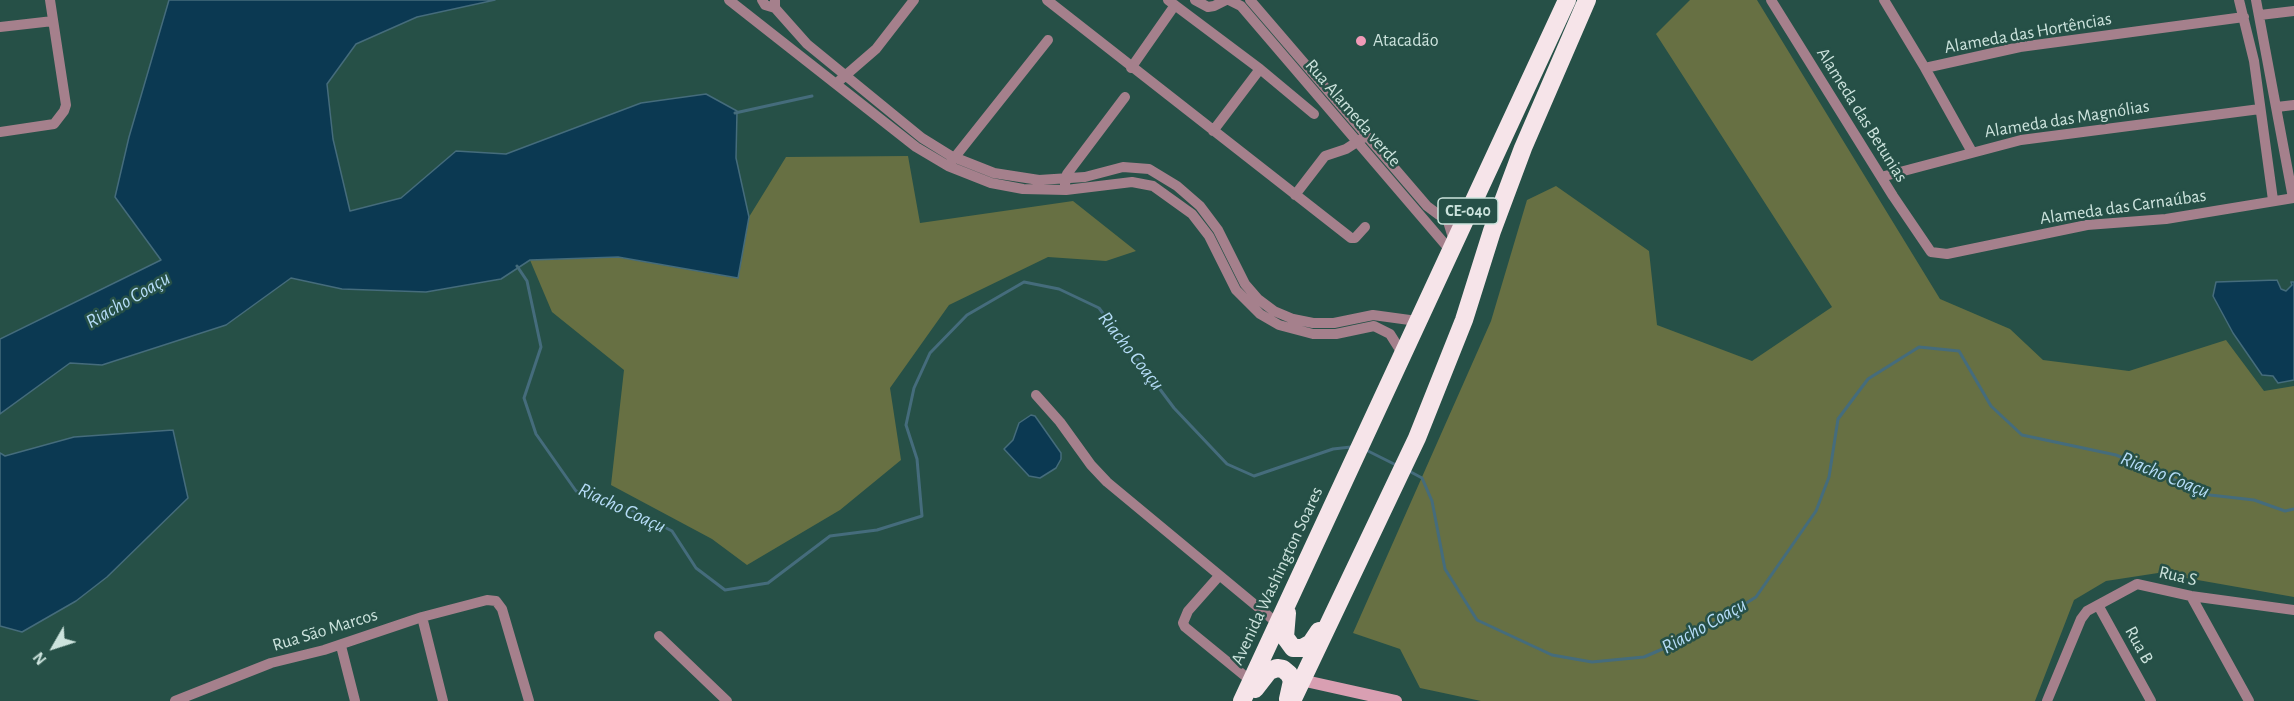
<!DOCTYPE html>
<html>
<head>
<meta charset="utf-8">
<style>
  body { margin:0 }
  #map { position:relative; width:2294px; height:701px; overflow:hidden; background:#265047; font-family:"Alegreya Sans",sans-serif }
  canvas { display:block }
  .north { position:absolute; left:24px; top:617px; width:60px; height:60px; -webkit-text-stroke:4px #265047; paint-order:stroke; rotate:231deg; font-size:16px; font-weight:700; line-height:24px; text-align:center; color:#cce3dd }
  .north::after { content:''; display:block; margin:auto; width:21px; height:27px; background:#cce3dd; clip-path:polygon(50% 0,100% 100%,50% 72%,0 100%) }
</style>
</head>
<body>
<div id="map">
<canvas width="2294" height="701"></canvas>
<div class="north">N</div>
</div>
<script>
const context = document.querySelector('canvas').getContext('2d');
context.lineJoin = 'round';
function paint(path, color) {
  context.fillStyle = color;
  context.fill(path, 'evenodd');
}
function poly(rows) {
  const path = new Path2D();
  for (const r of rows) {
    path.moveTo(r[0], r[1]);
    for (let i = 2; i < r.length; i += 2) path.lineTo(r[i], r[i + 1]);
  }
  return path;
}
function trace(path, color, width, dash) {
  context.strokeStyle = color;
  context.lineWidth = width;
  context.lineCap = dash ? 'butt' : 'round';
  context.setLineDash(dash || []);
  context.stroke(path);
}
function label(font, color, halo, rows, align = 'center') {
  context.font = font + ' "Alegreya Sans",sans-serif';
  context.lineWidth = 5;
  context.setLineDash([]);
  context.textBaseline = 'middle';
  context.strokeStyle = halo;
  context.fillStyle = color;
  for (const [text, x, y, turn = 0] of rows) {
    context.save();
    context.translate(x, y);
    context.rotate((+turn || 0) * Math.PI / 180);
    context.textAlign = isNaN(turn) ? turn : align;
    if (halo) context.strokeText(text, 0, 0);
    context.fillText(text, 0, 0);
    context.restore();
  }
}
paint(poly([
  [1690,0,1757,0,1940,299,2010,329,2043,360,2129,371,2226,340,2264,391,2294,386,2294,597,2158,573,2106,581,2074,600,2035,701,1481,701,1420,688,1400,649,1353,633,1491,321,1527,200,1556,186,1649,251,1657,325,1752,361,1832,307,1656,34],
  [908,156,920,223,1073,201,1136,251,1106,261,1048,257,949,305,890,388,901,460,840,510,747,565,712,539,611,485,624,370,552,312,530,260,618,257,738,278,749,217,786,157]
]), '#677043');
const water = poly([
  [169,0,495,0,417,17,356,44,327,84,333,139,350,211,401,198,456,151,506,154,641,103,706,94,737,111,736,158,749,217,738,278,618,257,530,260,501,279,426,292,342,289,291,278,226,325,102,365,70,363,0,414,0,339,161,260,115,197,129,137,169,0],
  [2277,280,2281,289,2286,291,2292,285,2291,282,2294,282,2294,380,2278,383,2273,376,2262,375,2233,333,2213,296,2216,282,2277,280],
  [1031,415,1035,416,1061,453,1061,459,1056,468,1040,478,1029,476,1004,449,1013,440,1019,423,1031,415],
  [173,430,188,498,107,577,76,601,22,632,0,626,0,453,5,456,74,437,173,430]
]);
paint(water, '#0b3952');
trace(water, '#456c7c', 1.5);
trace(poly([
  [735,113,812,96],
  [517,266,527,281,541,347,524,398,536,434,576,491,634,511,672,531,696,568,725,590,768,583,830,536,877,530,922,516,917,459,906,425,914,388,930,353,967,315,1024,282,1059,289,1099,308,1174,408,1227,464,1254,476,1333,449,1351,447],
  [1366,450,1398,466],
  [1409,471,1422,478,1432,501,1445,569,1477,620,1552,655,1592,662,1644,657,1695,635,1756,597,1816,511,1829,477,1838,419,1868,379,1919,347,1959,351,1991,406,2022,435,2116,455,2210,495,2254,500,2285,511,2294,509]
]), '#456c7c', 3);
trace(poly([
  [729,0,916,147,948,166,991,183,1023,189,1066,190,1132,182,1153,186,1192,214,1209,236,1236,290,1260,314,1279,325,1313,334,1336,334,1374,326,1390,334,1402,353],
  [762,0,765,5,775,8],
  [775,0,775,8,807,44,922,138,951,156,994,173,1039,180,1085,177,1123,167,1149,169,1177,186,1200,206,1218,230,1245,284,1258,299,1274,311,1293,319,1313,323,1334,323,1373,315,1417,321],
  [1047,0,1351,238,1355,238,1365,227],
  [1168,0,1260,69,1213,131],
  [1195,0,1208,7,1214,6,1226,0],
  [1229,0,1241,6,1450,250],
  [1250,0,1427,206,1439,215,1446,215,1454,241],
  [1771,0,1893,196,1931,252,1947,254,2087,225,2166,219,2294,198],
  [1884,0,1925,68,1972,152],
  [2239,0,2254,61,2273,200],
  [2256,0,2293,198],
  [2260,15,2294,11],
  [0,27,53,21],
  [1131,68,1175,5],
  [1925,68,2020,47,2244,17],
  [1260,69,1314,114],
  [839,81,876,49,914,0],
  [2277,107,2294,105],
  [0,132,54,124,64,111,66,105,50,0],
  [951,162,1048,40],
  [1881,177,2021,140,2260,109],
  [1065,184,1067,174,1125,97],
  [1295,195,1325,156,1346,149,1363,138],
  [1036,395,1060,422,1091,465,1107,482,1277,623],
  [1219,576,1188,611,1183,623,1185,627,1251,681],
  [2191,596,2249,701],
  [2098,605,2151,701],
  [422,617,443,701],
  [659,636,727,701],
  [341,646,355,701],
  [175,701,271,663,324,650,422,617,487,600,496,601,502,609,529,701],
  [2047,701,2081,619,2087,611,2137,584,2191,596,2294,610]
]), '#a5808c', 10);
trace(poly([
  [1301,680,1396,701]
]), '#d99fb2', 12);
trace(poly([
  [1287,613,1285,637,1293,648,1302,648,1311,643,1319,631],
  [1255,689,1269,671,1277,668,1283,669,1289,674,1292,681,1288,699],
  [1242,701,1567,0],
  [1292,701,1417,438,1464,320,1492,231,1523,148,1587,0]
]), '#f6e4e9', 18);
for (const [x, y, r, color] of [
  [1361,41,6,"#f09ab7"]
]) {
  const dot = new Path2D();
  dot.arc(x, y, r, 0, 2 * Math.PI);
  context.fillStyle = color;
  context.fill(dot);
  trace(dot, '#265047', 2);
}
for (const [x, y, w] of [
  [1468,211,60]
]) {
  const box = new Path2D();
  box.roundRect(x - w / 2, y - 13, w, 26, 4.5);
  context.fillStyle = '#265047';
  context.fill(box);
  trace(box, '#cce3dd', 1.5);
}
label('bold 16px', '#cce3dd', null, [
  ["CE-040",1468,211]
]);
label('18px', '#cce3dd', '#265047', [
  ["Alameda das Hortências",2028,33,-10],
  ["Rua Alameda verde",1353,113,49],
  ["Alameda das Betunias",1862,115,58],
  ["Alameda das Magnólias",2067,119,-9],
  ["Alameda das Carnaúbas",2123,207,-8],
  ["Avenida Washington Soares",1277,576,-65],
  ["Rua S",2178,576,13],
  ["Rua São Marcos",325,630,-17],
  ["Rua B",2139,645,61]
]);
label('18px', '#cce3dd', '#265047', [
  ["Atacadão",1373,41]
], 'left');
label('italic 20px', '#b5dcf7', '#265047', [
  ["Riacho Coaçu",128,300,-30],
  ["Riacho Coaçu",1131,351,52],
  ["Riacho Coaçu",2165,475,22],
  ["Riacho Coaçu",622,508,25],
  ["Riacho Coaçu",1704,626,-29]
]);
</script>
</body>
</html>
